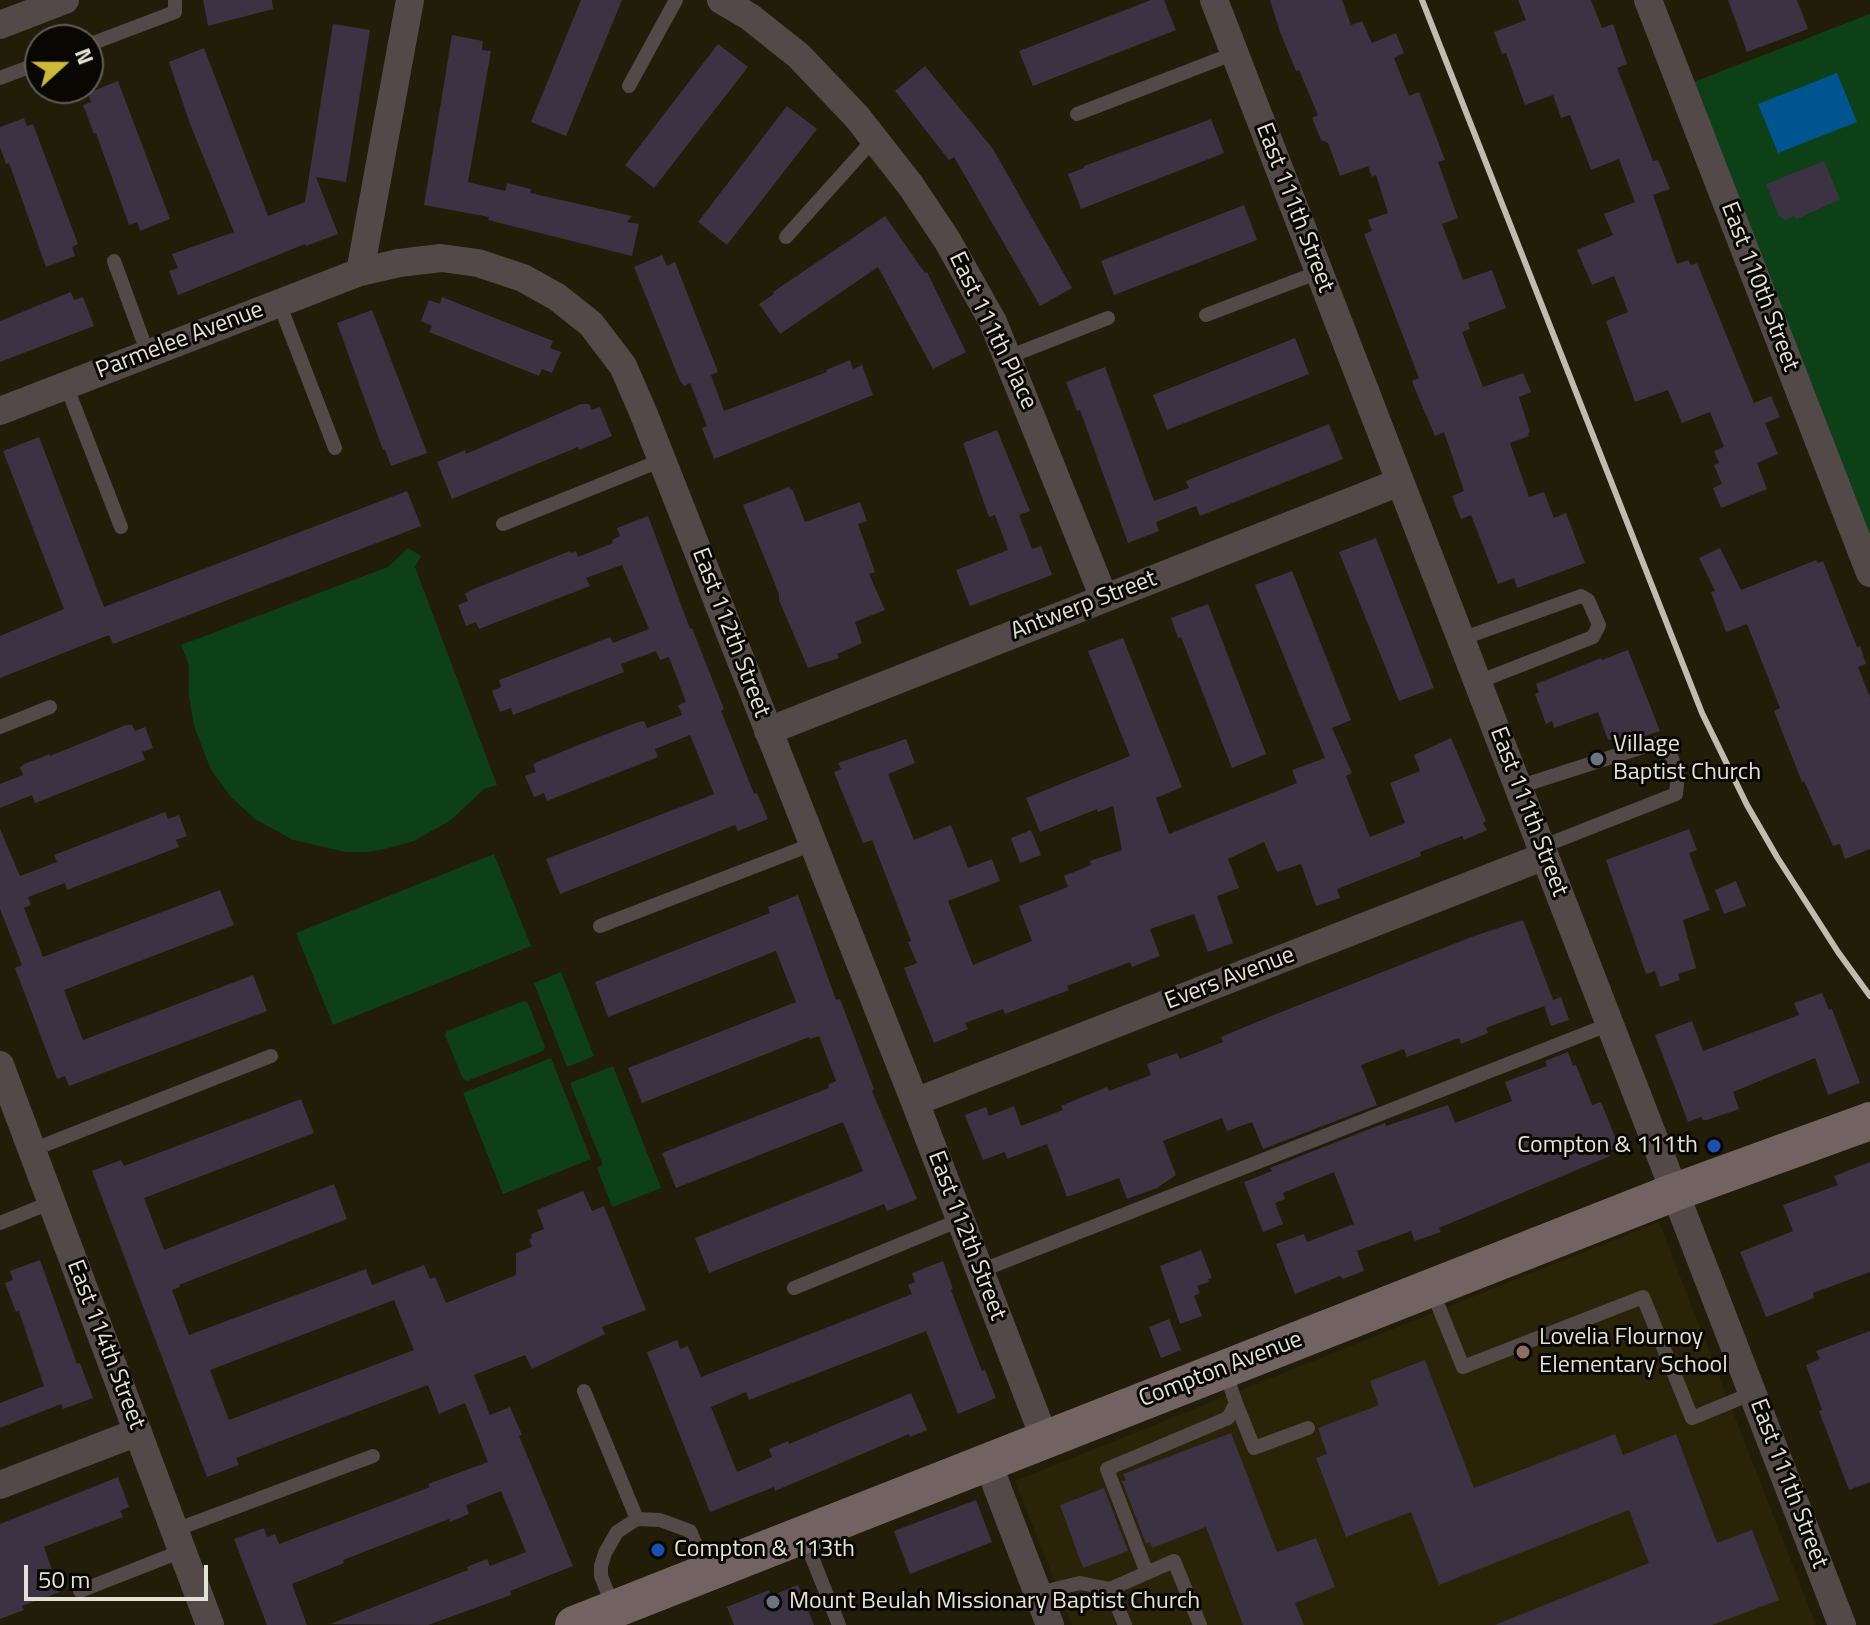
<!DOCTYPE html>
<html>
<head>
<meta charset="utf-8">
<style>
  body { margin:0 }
  #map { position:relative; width:1870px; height:1625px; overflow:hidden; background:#211d09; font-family:"Titillium Web",sans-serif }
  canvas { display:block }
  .north { position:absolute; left:24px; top:24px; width:80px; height:80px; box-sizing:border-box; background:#090702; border:2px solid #605e56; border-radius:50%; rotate:69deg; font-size:22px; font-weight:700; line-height:32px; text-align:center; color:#e3e0d4 }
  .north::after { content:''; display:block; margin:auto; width:28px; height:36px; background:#ccb938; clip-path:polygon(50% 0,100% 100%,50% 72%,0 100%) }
  .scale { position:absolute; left:24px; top:1565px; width:184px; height:36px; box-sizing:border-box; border:4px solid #e3e0d4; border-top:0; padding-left:10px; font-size:24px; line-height:28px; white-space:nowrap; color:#e3e0d4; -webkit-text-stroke:6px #090702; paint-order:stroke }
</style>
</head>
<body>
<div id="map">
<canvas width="1870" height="1625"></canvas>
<div class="north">N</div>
<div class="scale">50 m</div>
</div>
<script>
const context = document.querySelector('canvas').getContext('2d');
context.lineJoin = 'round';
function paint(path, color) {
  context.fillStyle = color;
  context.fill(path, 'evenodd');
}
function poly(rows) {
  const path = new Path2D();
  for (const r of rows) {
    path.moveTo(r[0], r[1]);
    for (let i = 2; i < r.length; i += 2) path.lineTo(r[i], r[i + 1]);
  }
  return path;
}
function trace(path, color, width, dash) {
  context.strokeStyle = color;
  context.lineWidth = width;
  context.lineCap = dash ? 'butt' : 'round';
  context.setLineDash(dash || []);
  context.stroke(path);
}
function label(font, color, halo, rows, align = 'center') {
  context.font = font + ' "Titillium Web",sans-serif';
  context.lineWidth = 6;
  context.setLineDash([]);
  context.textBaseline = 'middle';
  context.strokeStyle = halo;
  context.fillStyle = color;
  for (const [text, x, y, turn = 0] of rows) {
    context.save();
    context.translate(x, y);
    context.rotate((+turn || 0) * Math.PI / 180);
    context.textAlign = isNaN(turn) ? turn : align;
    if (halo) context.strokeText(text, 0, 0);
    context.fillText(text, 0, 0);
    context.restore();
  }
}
paint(poly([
  [1659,1222,1816,1625,1072,1625,1015,1481]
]), '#2a2308');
paint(poly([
  [1870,14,1870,547,1691,83],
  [408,548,421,556,415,567,497,785,484,789,451,820,414,841,393,847,369,852,346,852,293,840,255,819,231,797,211,770,194,726,189,696,189,665,181,645,388,567],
  [494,854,531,946,333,1025,296,933],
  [561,972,594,1056,567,1067,534,983],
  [524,1001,528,1003,545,1047,543,1051,467,1081,463,1079,445,1035,447,1031],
  [551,1058,591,1159,503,1194,463,1093],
  [613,1066,661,1188,612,1207,597,1168,603,1165,570,1083]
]), '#0e4017');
paint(poly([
  [1837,73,1857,122,1778,153,1758,104]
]), '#005591');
paint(poly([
  [203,0,272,0,273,9,208,26],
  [581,0,622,0,566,136,531,122],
  [1151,0,1164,0,1176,30,1033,86,1019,51],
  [1270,0,1342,0,1351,25,1362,21,1372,43,1396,33,1404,53,1394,58,1409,96,1419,92,1445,160,1438,162,1458,218,1442,224,1463,280,1492,270,1506,308,1468,323,1470,329,1462,332,1483,387,1523,373,1531,392,1519,397,1530,432,1528,433,1529,436,1510,443,1529,497,1544,492,1554,518,1566,513,1585,563,1517,588,1514,578,1498,584,1471,515,1461,519,1452,496,1464,491,1444,432,1435,436,1417,394,1412,381,1419,378,1414,365,1364,234,1372,231,1368,220,1388,213,1376,175,1372,177,1368,166,1340,176,1328,143,1321,140,1312,118,1318,115,1299,70,1296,71,1280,32],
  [1518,0,1591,0,1602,28,1613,24,1627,64,1617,68,1653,161,1658,160,1670,189,1653,195,1677,264,1688,260,1691,265,1697,263,1754,403,1771,396,1780,417,1765,423,1778,454,1757,463,1767,489,1721,508,1713,488,1722,484,1714,465,1719,463,1714,451,1724,447,1710,412,1682,423,1668,390,1635,402,1606,321,1628,312,1614,276,1592,285,1577,250,1613,235,1604,214,1635,202,1619,159,1591,170,1570,115,1561,118,1553,95,1525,105,1506,53,1502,54,1494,32,1526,20],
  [1728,0,1797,0,1808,29,1747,52],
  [333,24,370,30,346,182,316,177,338,234,306,246,305,244,178,295,169,271,178,268,172,254,234,232,190,124,169,62,204,48,268,216,305,202],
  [452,35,483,41,482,50,491,51,468,182,505,191,507,183,531,189,530,193,632,216,627,222,639,224,632,256,488,220,489,217,424,205],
  [718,44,748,67,654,188,625,165],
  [925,66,993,149,1072,288,1040,306,954,157,949,160,895,91],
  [118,81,170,219,140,231,137,222,129,225,96,133,94,134,83,105,91,102,88,93],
  [787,106,817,129,727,245,698,222],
  [24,118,27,126,33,124,78,244,72,247,75,256,46,267,9,163,6,164,0,147,0,127],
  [1211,119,1224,153,1081,209,1068,174,1084,168,1084,166],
  [1824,161,1840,199,1797,219,1794,216,1785,220,1779,216,1766,184],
  [1244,205,1257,240,1114,295,1101,261],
  [885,216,925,273,927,272,966,352,933,369,878,267,780,334,759,304,774,294,773,292],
  [662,255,667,266,675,262,718,372,711,375,724,411,827,372,826,370,850,360,853,369,862,365,873,395,714,459,702,428,707,426,690,383,684,386,680,381,634,267],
  [71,292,74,300,83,297,94,326,0,362,0,321],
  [442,297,553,341,550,348,561,352,552,373,542,369,539,376,429,332,432,326,421,321,429,300,440,304],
  [372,310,427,453,391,466,385,450,383,450,337,323],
  [1295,338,1309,374,1167,430,1153,395],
  [1105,367,1154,501,1189,488,1186,481,1329,424,1343,459,1200,516,1196,506,1156,522,1159,531,1128,543,1080,410,1077,411,1066,382],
  [581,404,589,404,592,410,600,407,612,436,579,450,578,447,452,499,437,462,465,450,466,454],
  [997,430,1030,511,1019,515,1032,549,1041,546,1052,575,970,606,956,570,1008,550,995,515,989,517,963,443],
  [39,437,104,607,407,491,421,526,113,644,109,635,0,678,0,636,64,609,3,451],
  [789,487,793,491,805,522,860,502,867,521,858,524,875,572,869,574,885,610,855,622,862,643,837,654,839,658,808,668,779,600,779,594,743,505],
  [648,516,690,629,692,628,724,709,721,711,754,794,757,793,768,819,738,831,735,825,560,894,546,859,714,794,690,735,655,749,658,757,547,801,544,793,534,797,525,776,536,772,533,765,537,762,586,742,638,722,644,721,647,728,682,715,678,705,686,702,669,657,660,660,656,651,621,664,624,672,513,715,511,708,500,712,492,691,501,687,499,680,610,637,613,643,649,629,622,565,586,578,590,586,479,629,476,622,466,626,458,605,468,601,465,594,471,590,570,551,571,553,576,551,578,557,613,543,612,540,620,536,617,528],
  [1376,538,1434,688,1399,701,1339,552],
  [1720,548,1741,590,1816,560,1818,563,1823,561,1857,647,1860,646,1866,664,1858,667,1870,697,1870,849,1845,859,1840,844,1833,846,1804,781,1802,782,1774,711,1780,708,1747,624,1726,632,1711,592,1715,591,1699,558],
  [1292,571,1351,720,1332,728,1352,773,1346,776,1370,837,1405,823,1390,783,1420,771,1414,755,1451,738,1486,821,1483,823,1487,830,1464,840,1462,836,1420,852,1421,856,1337,889,1340,898,1316,906,1301,864,1277,872,1264,842,1228,859,1239,888,1217,896,1233,943,1208,952,1194,914,1150,929,1160,956,1132,967,1130,962,1067,986,1069,990,1005,1014,1003,1009,965,1023,968,1029,934,1043,904,968,917,963,908,942,911,941,872,840,863,843,834,772,841,769,838,763,906,739,915,763,888,774,914,840,951,825,968,868,992,859,1000,881,948,901,973,965,1032,941,1019,906,1068,887,1064,876,1091,865,1090,861,1122,850,1113,806,1098,812,1097,809,1040,832,1026,798,1130,756,1088,651,1123,638,1182,787,1156,798,1169,834,1297,783,1292,770,1325,758,1255,585],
  [1208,604,1266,754,1232,768,1181,637,1178,638,1171,618],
  [1628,650,1660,731,1614,746,1612,739,1608,740,1598,712,1554,728,1552,721,1546,724,1535,694,1539,692,1536,684,1601,658,1602,660],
  [126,725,132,725,135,731,145,727,153,748,142,752,145,760,35,803,32,795,0,808,0,784,23,775,20,768,24,764,50,754,50,756],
  [165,812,168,819,179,815,187,836,176,840,179,847,67,890,65,883,28,897,31,905,24,908,43,957,220,890,234,925,64,990,83,1040,253,975,267,1011,69,1086,65,1076,57,1079,15,968,22,965,0,909,0,829,20,876,57,862,54,855],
  [1689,829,1697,850,1689,853,1710,910,1683,920,1696,968,1678,974,1680,980,1660,987,1655,971,1646,974,1606,860],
  [1031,830,1041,855,1020,863,1011,838],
  [1736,881,1746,906,1724,914,1715,890],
  [798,895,836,1000,840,999,874,1089,872,1091,917,1199,887,1211,884,1204,709,1273,695,1238,863,1171,843,1122,676,1188,662,1153,829,1088,828,1085,836,1081,819,1036,810,1039,809,1037,642,1103,628,1068,796,1002,776,951,608,1017,595,982,770,913,768,907],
  [1523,920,1553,1000,1561,997,1569,1020,1551,1026,1544,1006,1486,1028,1488,1033,1461,1044,1459,1038,1407,1057,1404,1049,1361,1065,1377,1105,1263,1149,1252,1122,1227,1131,1222,1118,1163,1141,1176,1175,1157,1188,1127,1199,1119,1178,1067,1197,1047,1144,1007,1159,1005,1152,983,1160,965,1115,986,1107,989,1116,1014,1106,1021,1126,1063,1110,1061,1106,1107,1087,1109,1091,1151,1075,1147,1064,1177,1053,1180,1059,1223,1042,1221,1037,1276,1014,1474,936],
  [1822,993,1829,1010,1832,1009,1860,1083,1828,1095,1815,1058,1733,1092,1739,1109,1707,1120,1703,1120,1701,1117,1688,1122,1655,1035,1692,1021,1703,1051,1799,1015,1794,1003],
  [1568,1052,1573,1066,1576,1065,1592,1105,1601,1102,1619,1147,1608,1151,1610,1156,1439,1228,1441,1232,1415,1241,1411,1231,1357,1251,1364,1271,1343,1279,1340,1276,1295,1294,1276,1244,1304,1234,1307,1242,1354,1224,1334,1172,1283,1193,1285,1199,1275,1203,1283,1224,1263,1232,1244,1182,1272,1171,1270,1168,1385,1123,1386,1126,1448,1105,1455,1123,1512,1101,1505,1082,1547,1066,1545,1061],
  [301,1099,314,1133,144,1198,164,1250,334,1184,347,1219,179,1285,180,1287,172,1290,189,1335,366,1269,372,1285,424,1265,430,1279,435,1277,446,1303,516,1275,516,1253,532,1247,529,1239,532,1238,531,1234,544,1229,537,1210,583,1191,592,1211,604,1206,646,1310,602,1327,605,1334,532,1369,525,1355,474,1375,490,1415,510,1407,522,1435,519,1436,573,1566,510,1591,511,1595,428,1625,330,1624,468,1570,467,1567,487,1559,490,1566,526,1552,501,1491,466,1505,469,1514,450,1522,449,1519,343,1560,344,1563,292,1584,307,1625,267,1625,234,1539,264,1528,267,1537,275,1534,279,1544,430,1487,428,1484,488,1462,465,1403,439,1414,428,1385,236,1458,239,1465,207,1477,92,1171,121,1160,124,1166],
  [394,1300,414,1350,229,1420,210,1370],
  [1870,1162,1870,1272,1813,1293,1814,1298,1766,1317,1740,1252,1793,1231,1783,1205,1838,1185,1834,1176],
  [1201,1250,1212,1278,1208,1279,1209,1282,1197,1286,1200,1293,1194,1296,1202,1316,1180,1324,1160,1266],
  [40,1260,77,1364,80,1363,93,1398,63,1409,61,1404,0,1428,0,1403,44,1386,19,1311,16,1312,5,1283,13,1280,10,1271],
  [943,1261,953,1289,951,1290,982,1371,985,1370,996,1398,958,1414,926,1331,749,1400,746,1392,711,1407,737,1472,772,1457,769,1449,788,1441,789,1444,911,1393,927,1430,910,1437,909,1434,775,1491,774,1487,710,1512,647,1352,677,1340,680,1349,688,1346,701,1377,912,1294,908,1285,915,1282,912,1273],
  [1169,1319,1181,1350,1161,1358,1149,1327],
  [1870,1331,1870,1482,1849,1490,1819,1411,1822,1410,1806,1365,1820,1359,1816,1351],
  [1425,1360,1474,1488,1615,1434,1623,1455,1676,1434,1717,1543,1752,1530,1779,1600,1712,1625,1495,1625,1649,1563,1629,1510,1439,1585,1411,1512,1346,1537,1316,1458,1327,1454,1318,1428,1379,1405,1370,1381],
  [1231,1433,1277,1552,1316,1538,1335,1587,1295,1603,1304,1625,1243,1625,1206,1527,1152,1548,1150,1542,1146,1544,1122,1481,1126,1480,1123,1474],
  [118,1477,129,1507,120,1511,123,1517,44,1547,60,1592,22,1606,24,1610,0,1619,0,1524],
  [1104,1488,1128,1551,1083,1568,1060,1505],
  [976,1500,992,1542,910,1574,894,1531],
  [798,1585,814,1625,734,1625,727,1607,769,1590,771,1596]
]), '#3b3244');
trace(poly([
  [88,45,175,12,175,0],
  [0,78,40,63],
  [629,86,676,0],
  [1077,114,1235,53],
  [786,237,874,139],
  [114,261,148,354],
  [279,303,335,448],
  [1206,315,1319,272],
  [1008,357,1108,318],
  [66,385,121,527],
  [503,524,662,460],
  [1461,639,1581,596,1588,600,1599,625,1593,637,1478,682],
  [0,727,50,707],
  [1518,787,1649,745,1662,743,1667,746,1678,774,1676,794,1541,847],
  [600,926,813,844],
  [32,1150,271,1056],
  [0,1223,52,1202],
  [980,1271,1610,1024],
  [794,1288,960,1220],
  [1431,1288,1463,1367,1643,1297,1692,1418,1753,1393],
  [584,1391,637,1519],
  [1236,1403,1254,1448,1308,1428],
  [175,1530,373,1456],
  [803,1535,839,1625],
  [1147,1573,1107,1469,1228,1418,1236,1403,1224,1369],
  [1110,1589,1125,1625],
  [80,1591,182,1551],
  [1038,1593,1080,1583,1110,1589,1174,1561,1200,1625],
  [614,1609,601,1576,601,1566,605,1553,617,1532,637,1519,660,1520,690,1531,707,1572]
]), '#544949', 14);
trace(poly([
  [410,0,360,272,399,263,441,258,478,263,523,278,557,297,591,324,623,366,643,412,915,1102,1045,1440],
  [721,0,750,17,799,56,857,117,911,186,947,240,993,322,1104,598],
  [1214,0,1842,1625],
  [1648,0,1870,573],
  [0,25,65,0],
  [0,411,360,272],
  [768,731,1400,482],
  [0,1065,210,1625],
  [915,1102,1545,856],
  [987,1461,1050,1625],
  [0,1485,138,1432]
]), '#544949', 28);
trace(poly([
  [574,1625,1675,1192,1870,1121]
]), '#736262', 38);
trace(poly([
  [1422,0,1702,713,1747,805,1777,857,1838,952,1870,996]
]), '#c0bcaf', 6);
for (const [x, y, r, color] of [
  [1597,759,8,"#6b7280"],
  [1714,1146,8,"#1a4fb4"],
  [1523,1352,8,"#8d6e63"],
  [658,1550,8,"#1a4fb4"],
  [773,1602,8,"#6b7280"]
]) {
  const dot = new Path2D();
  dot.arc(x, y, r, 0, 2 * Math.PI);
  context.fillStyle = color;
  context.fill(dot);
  trace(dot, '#090702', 3);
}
label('24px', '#e3e0d4', '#090702', [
  ["East 111th Street",1294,208,69],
  ["East 110th Street",1759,287,69],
  ["East 111th Place",992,331,64],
  ["Parmelee Avenue",180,341,-21],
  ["Antwerp Street",1084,606,-21],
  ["East 112th Street",730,633,69],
  ["East 111th Street",1528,812,69],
  ["Evers Avenue",1230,979,-21],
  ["East 112th Street",966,1236,69],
  ["East 114th Street",105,1345,69],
  ["Compton Avenue",1221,1370,-21],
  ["East 111th Street",1788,1484,69]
]);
label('24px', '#e3e0d4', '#090702', [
  ["Village",1613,745],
  ["Baptist Church",1613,773],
  ["Compton & 111th",1698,1146,"right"],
  ["Lovelia Flournoy",1539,1338],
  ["Elementary School",1539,1366],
  ["Compton & 113th",674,1550],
  ["Mount Beulah Missionary Baptist Church",789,1602]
], 'left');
</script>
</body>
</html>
